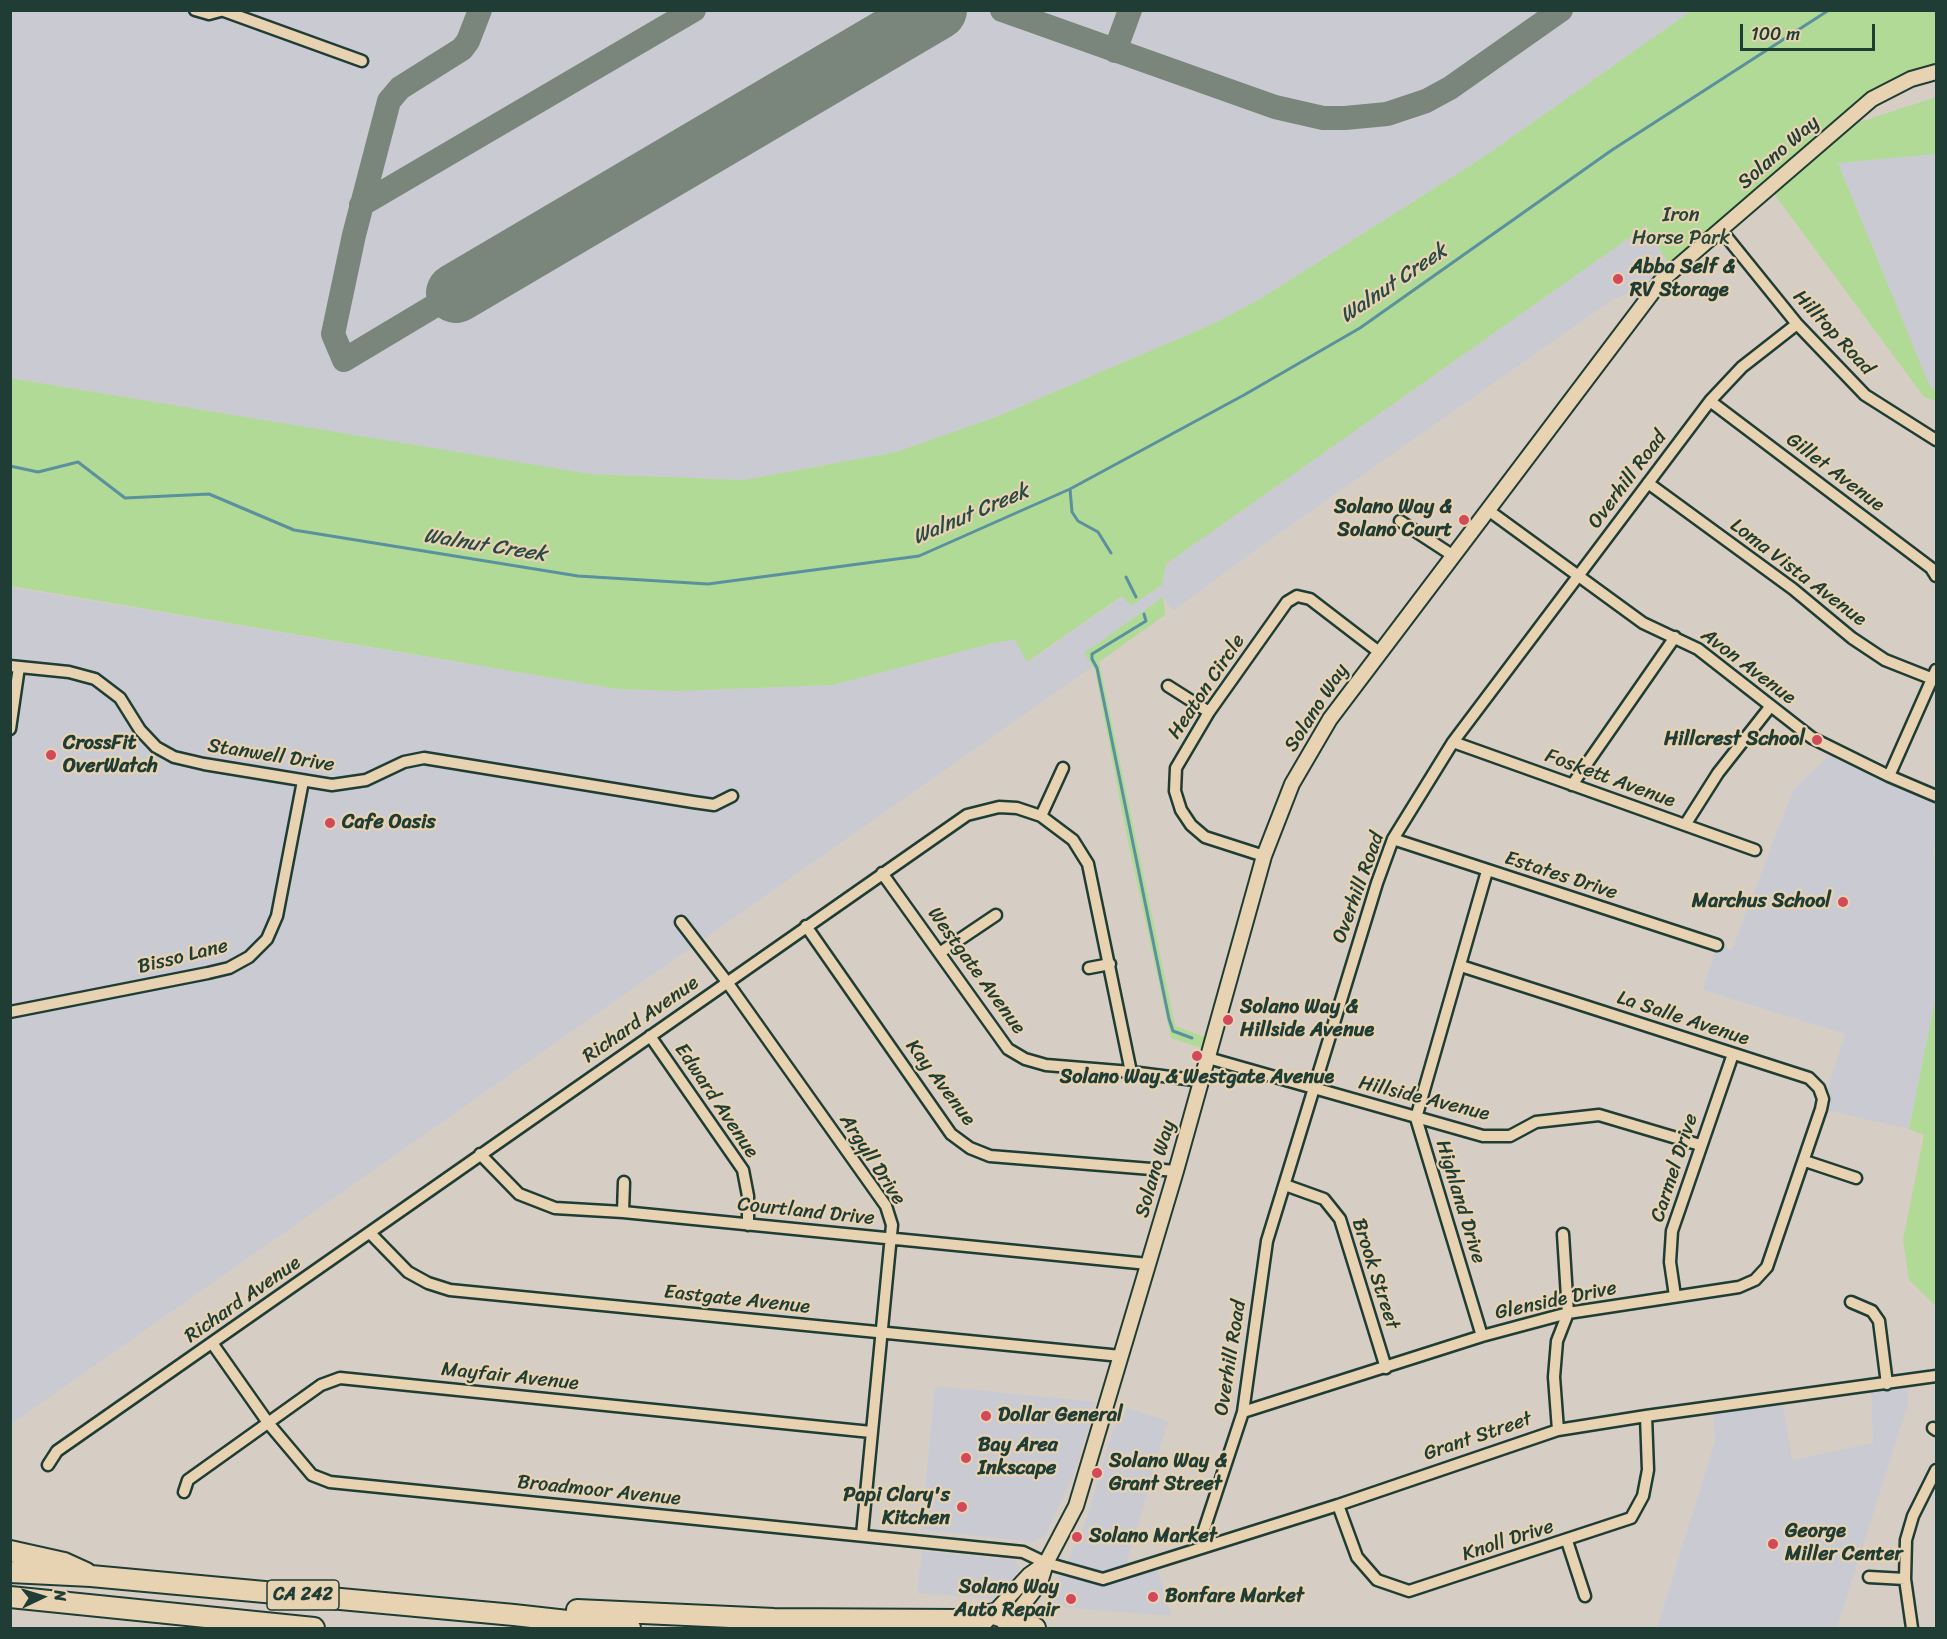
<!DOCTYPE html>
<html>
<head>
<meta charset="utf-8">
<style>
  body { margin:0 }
  #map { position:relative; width:1947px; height:1639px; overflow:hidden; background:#d6cec4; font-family:Sriracha,sans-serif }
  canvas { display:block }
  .frame { position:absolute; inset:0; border:12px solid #1f3d34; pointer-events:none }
  .north { position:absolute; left:12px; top:1567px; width:60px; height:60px; -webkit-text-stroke:4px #e7d2b1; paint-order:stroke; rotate:86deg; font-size:16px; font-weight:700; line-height:24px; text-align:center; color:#1f3d34 }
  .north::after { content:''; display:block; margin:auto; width:21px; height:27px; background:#1f3d34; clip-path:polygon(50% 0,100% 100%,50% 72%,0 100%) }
  .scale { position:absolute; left:1740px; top:24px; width:135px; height:27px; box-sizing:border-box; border:3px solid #1f3d34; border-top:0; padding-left:8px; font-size:18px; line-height:21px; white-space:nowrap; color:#1f3d34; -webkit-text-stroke:4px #e7d2b1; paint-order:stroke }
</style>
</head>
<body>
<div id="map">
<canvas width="1947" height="1639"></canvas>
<div class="frame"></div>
<div class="north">N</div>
<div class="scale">100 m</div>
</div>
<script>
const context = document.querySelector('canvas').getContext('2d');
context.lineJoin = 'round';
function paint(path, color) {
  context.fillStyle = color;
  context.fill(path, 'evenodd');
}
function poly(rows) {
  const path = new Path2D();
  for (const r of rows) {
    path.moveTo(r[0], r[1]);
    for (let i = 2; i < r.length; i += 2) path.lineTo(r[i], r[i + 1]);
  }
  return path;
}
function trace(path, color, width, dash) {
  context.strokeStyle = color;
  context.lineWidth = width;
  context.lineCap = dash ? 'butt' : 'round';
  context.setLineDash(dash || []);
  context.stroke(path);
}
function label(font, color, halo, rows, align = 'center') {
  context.font = font + ' Sriracha,sans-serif';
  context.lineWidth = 4.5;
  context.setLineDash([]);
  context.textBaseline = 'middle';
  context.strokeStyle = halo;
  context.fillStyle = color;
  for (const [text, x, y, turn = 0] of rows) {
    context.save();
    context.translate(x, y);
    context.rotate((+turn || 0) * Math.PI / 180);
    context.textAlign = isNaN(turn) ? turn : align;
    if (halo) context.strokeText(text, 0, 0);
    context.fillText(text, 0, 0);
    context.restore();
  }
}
paint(poly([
  [10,11,1691,11,1485,156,1260,299,1215,323,996,417,896,452,744,480,590,474,11,380],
  [1936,154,1936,389,1930,388,1838,162],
  [1646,226,1673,271,1640,307,1626,294,1612,300,1271,539,1173,611,1163,597,1085,653,1092,667,11,1424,10,587,618,689,678,691,833,685,998,642,1016,640,1028,662,1123,596,1132,605,1161,585,1166,564],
  [1835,750,1936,796,1936,836,1933,855,1936,859,1936,995,1909,1129,1821,1109,1845,1034,1703,990,1717,945,1732,950,1793,790],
  [1907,1381,1908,1404,1837,1628,1657,1628,1715,1441,1713,1407,1782,1398,1792,1460,1873,1443,1871,1386],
  [935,1386,1096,1402,1074,1474,1045,1536,1034,1542,921,1530],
  [1120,1406,1168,1421,1124,1573,1156,1564,1171,1616,1046,1606,1048,1592,1055,1587,1085,1523],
  [922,1551,1014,1560,1021,1568,996,1599,917,1593]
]), '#cacbd2');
paint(poly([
  [1691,11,1936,11,1936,72,1911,79,1836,130,1936,97,1936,154,1838,163,1930,387,1936,389,1936,401,1924,397,1769,187,1673,271,1646,226,1166,564,1162,585,1131,606,1122,596,1027,662,1015,640,998,642,833,685,678,691,618,689,11,586,10,378,590,474,744,480,896,452,996,417,1215,323,1260,299,1485,156],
  [1163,597,1165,615,1099,662,1175,1026,1213,1040,1210,1051,1171,1038,1127,837,1095,670,1084,653],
  [1936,995,1936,1306,1909,1280,1903,1240,1924,1135,1909,1129]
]), '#b1da97');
trace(poly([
  [10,466,38,472,78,462,125,498,209,494,294,530,578,576,708,584,919,556,1070,489,1244,395,1360,328,1612,150,1829,10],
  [1070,489,1072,512,1078,521,1098,532,1111,553],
  [1126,577,1136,597],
  [1144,614,1146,621,1092,654,1092,659,1097,668,1169,1019,1173,1031,1192,1038]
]), '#5b909e', 3);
trace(poly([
  [1002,10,1275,107,1323,118,1345,118,1387,114,1426,101,1450,88,1561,10],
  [1115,51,1130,10],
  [361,205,694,10],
  [456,293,344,360,333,334,354,235,389,101,400,88,462,49,468,41,480,10]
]), '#7a867c', 24);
trace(poly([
  [456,293,937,10]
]), '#7a867c', 60);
const minor = poly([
  [195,10,209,14,224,10],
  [224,11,362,61],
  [1721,230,1797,324,1865,395,1936,440],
  [1710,401,1931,568,1936,576],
  [1648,483,1793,589,1852,638,1885,660,1933,679],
  [1488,510,1643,623,1698,649,1812,738,1889,776,1936,796],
  [1400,521,1452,555],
  [10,666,69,672,95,679,120,698,140,730,156,747,174,757,204,764,332,785,366,780,404,762,424,758,693,802,714,805,732,796],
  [1168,686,1209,712],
  [10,729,19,667],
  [1453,742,1755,850],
  [1889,776,1936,670],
  [1572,785,1675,637],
  [1041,816,1063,768],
  [1685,825,1718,773,1770,707],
  [1393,839,1717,945],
  [1264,856,1205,837,1191,825,1181,810,1175,791,1176,768,1209,712,1287,602,1297,596,1310,599,1379,652],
  [882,873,1008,1049,1025,1059,1046,1065,1131,1072,1202,1081],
  [681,922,727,982,886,1206,892,1225,862,1535],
  [806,926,951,1134,970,1148,990,1156,1176,1171],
  [941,952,996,915],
  [1089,968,1110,964],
  [10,1012,208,973,229,968,249,957,267,939,277,916,303,781],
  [650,1036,743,1170,748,1196,748,1225],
  [1208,1058,1483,1136,1510,1136,1536,1122,1599,1115,1700,1145],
  [480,1154,519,1194,555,1208,623,1212,1148,1264],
  [1805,1161,1856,1178],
  [1285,1185,1324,1199,1340,1219,1386,1368],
  [623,1212,624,1182],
  [370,1233,408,1272,428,1283,450,1290,1121,1356],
  [1675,1296,1670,1262,1672,1231,1733,1054],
  [1851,1302,1872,1311,1879,1321,1887,1384],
  [1482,1336,1416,1118,1487,871],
  [212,1343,269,1424,312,1475,330,1482,1023,1552,1046,1563,1103,1579,1338,1505,1558,1430,1646,1416,1936,1376],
  [1243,1412,1482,1336,1568,1313,1739,1287,1755,1280,1767,1267,1821,1109,1823,1099,1819,1088,1809,1078,1461,966],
  [1933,1428,1936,1430],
  [1558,1430,1554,1377,1557,1341,1568,1313,1563,1234],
  [48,1465,57,1451,967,815,999,807,1017,808,1041,816,1073,840,1088,864,1131,1072],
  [184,1492,188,1480,321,1385,340,1378,871,1432],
  [1338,1505,1357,1557,1377,1580,1409,1591,1631,1518,1643,1496,1648,1470,1646,1416],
  [1567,1541,1585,1596],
  [1206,1546,1202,1536,1243,1412,1267,1241,1377,883,1393,839,1453,742,1710,401,1742,367,1797,324],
  [1869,1577,1905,1579],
  [1912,1628,1905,1579,1906,1540,1913,1516,1936,1470]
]);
const tertiary = poly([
  [980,1628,1029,1575,1046,1563],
  [1005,1628,1040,1583,1046,1563,1076,1506,1176,1171,1264,856,1292,784,1330,719,1661,281,1872,99,1911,79,1936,72]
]);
const motorway = poly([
  [10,1551,64,1563,86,1573],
  [10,1572,91,1576,514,1615,630,1628],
  [10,1597,314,1628],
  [577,1610,774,1619,960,1620,994,1614,1035,1628]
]);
trace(minor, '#1f3d34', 15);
trace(tertiary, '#1f3d34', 18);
trace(motorway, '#1f3d34', 24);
trace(minor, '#e7d2b1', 10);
trace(tertiary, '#e7d2b1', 14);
trace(motorway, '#e7d2b1', 20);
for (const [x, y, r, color] of [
  [1618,279,6,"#d1495b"],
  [1464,520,6,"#d1495b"],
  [1817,740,6,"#d1495b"],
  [51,755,6,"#d1495b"],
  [330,823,6,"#d1495b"],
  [1843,902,6,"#d1495b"],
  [1228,1020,6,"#d1495b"],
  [1197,1056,6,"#d1495b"],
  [986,1416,6,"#d1495b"],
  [966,1458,6,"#d1495b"],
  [1097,1473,6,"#d1495b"],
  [962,1507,6,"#d1495b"],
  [1077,1537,6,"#d1495b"],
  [1773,1544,6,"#d1495b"],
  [1153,1597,6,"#d1495b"],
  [1071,1599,6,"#d1495b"]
]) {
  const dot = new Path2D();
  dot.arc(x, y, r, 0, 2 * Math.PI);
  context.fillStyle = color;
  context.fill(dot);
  trace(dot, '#e7d2b1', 2);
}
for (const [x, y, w] of [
  [303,1595,72]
]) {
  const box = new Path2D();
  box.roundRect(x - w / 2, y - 15, w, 30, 4.5);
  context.fillStyle = '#e7d2b1';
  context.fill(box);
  trace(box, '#1f3d34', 1.5);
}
label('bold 18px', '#1f3d34', null, [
  ["CA 242",303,1595]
]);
label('20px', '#1f3d34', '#e7d2b1', [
  ["Solano Way",1779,153,-41],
  ["Hilltop Road",1833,333,47],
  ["Gillet Avenue",1835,473,37],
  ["Overhill Road",1628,480,-53],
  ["Loma Vista Avenue",1798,573,37],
  ["Avon Avenue",1748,667,37],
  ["Heaton Circle",1207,687,-56],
  ["Solano Way",1317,708,-57],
  ["Stanwell Drive",271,756,9],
  ["Foskett Avenue",1610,779,20],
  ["Estates Drive",1561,876,18],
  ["Overhill Road",1359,888,-70],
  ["Bisso Lane",183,957,-14],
  ["Westgate Avenue",976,971,54],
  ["La Salle Avenue",1683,1019,18],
  ["Richard Avenue",641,1020,-35],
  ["Kay Avenue",940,1083,53],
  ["Hillside Avenue",1424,1099,14],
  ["Edward Avenue",716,1101,56],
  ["Argyll Drive",872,1160,57],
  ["Carmel Drive",1675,1168,-72],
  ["Solano Way",1156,1169,-74],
  ["Highland Drive",1460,1202,73],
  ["Courtland Drive",806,1212,6],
  ["Brook Street",1375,1274,72],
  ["Richard Avenue",243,1300,-35],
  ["Eastgate Avenue",737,1300,6],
  ["Glenside Drive",1556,1301,-12],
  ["Overhill Road",1231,1358,-81],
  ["Mayfair Avenue",510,1377,6],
  ["Grant Street",1478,1437,-19],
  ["Broadmoor Avenue",599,1491,6],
  ["Knoll Drive",1508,1541,-18]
]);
label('20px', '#264539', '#e7d2b1', [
  ["Iron",1681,216],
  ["Horse Park",1681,239]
]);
label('bold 20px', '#1f3d34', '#e7d2b1', [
  ["Abba Self &",1630,268],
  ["RV Storage",1630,291],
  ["Solano Way &",1452,508,"right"],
  ["Solano Court",1452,531,"right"],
  ["Hillcrest School",1805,740,"right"],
  ["CrossFit",63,744],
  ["OverWatch",63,767],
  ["Cafe Oasis",342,823],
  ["Marchus School",1831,902,"right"],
  ["Solano Way &",1240,1008],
  ["Hillside Avenue",1240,1031],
  ["Solano Way & Westgate Avenue",1197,1078,"center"],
  ["Dollar General",998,1416],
  ["Bay Area",978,1446],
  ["Inkscape",978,1469],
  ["Solano Way &",1109,1462],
  ["Grant Street",1109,1485],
  ["Papi Clary's",950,1496,"right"],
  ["Kitchen",950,1519,"right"],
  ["George",1785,1532],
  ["Miller Center",1785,1555],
  ["Solano Market",1089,1537],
  ["Solano Way",1059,1588,"right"],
  ["Auto Repair",1059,1611,"right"],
  ["Bonfare Market",1165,1597]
], 'left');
label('italic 21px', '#294b46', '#e7d2b1', [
  ["Walnut Creek",1394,284,-34],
  ["Walnut Creek",971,515,-23],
  ["Walnut Creek",485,546,9]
]);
</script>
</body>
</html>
